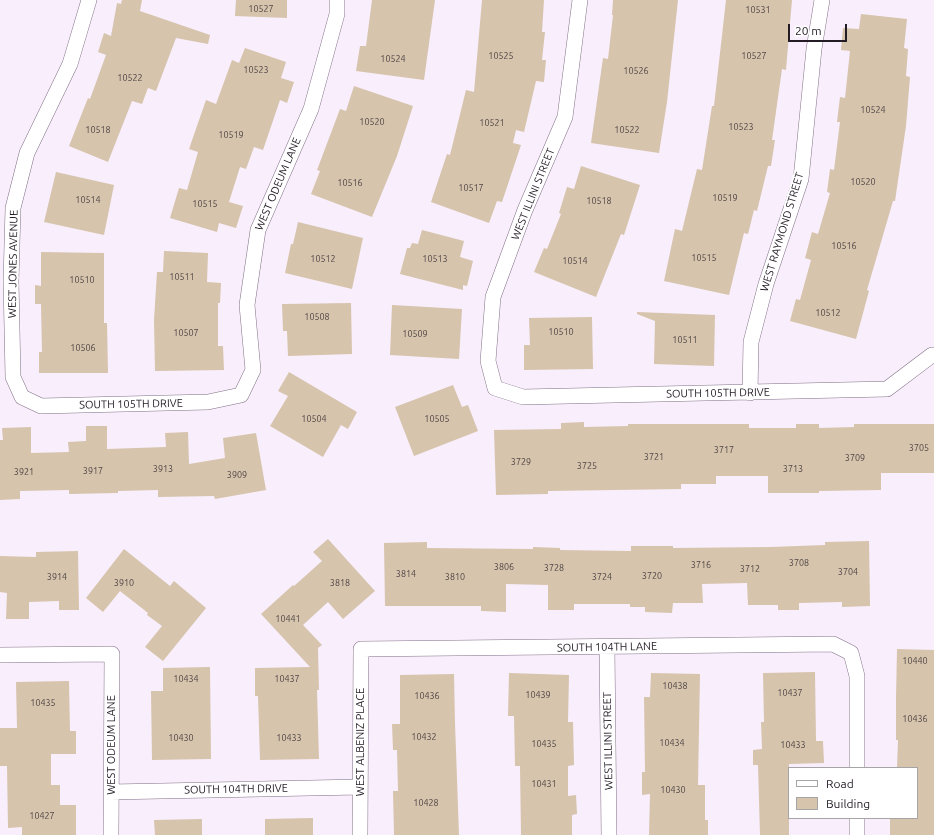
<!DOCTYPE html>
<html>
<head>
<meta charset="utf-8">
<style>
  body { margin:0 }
  #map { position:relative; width:934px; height:835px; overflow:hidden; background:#f9eefc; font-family:Ubuntu,sans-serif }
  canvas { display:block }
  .legend { position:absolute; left:788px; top:767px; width:130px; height:52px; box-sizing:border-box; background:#fff; border:1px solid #a7a4a8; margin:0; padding:5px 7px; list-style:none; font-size:12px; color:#231c25 }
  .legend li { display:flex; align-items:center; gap:8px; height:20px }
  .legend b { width:20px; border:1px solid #a7a4a8 }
  .scale { position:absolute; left:788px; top:24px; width:59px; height:18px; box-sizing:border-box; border:2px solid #231c25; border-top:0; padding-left:5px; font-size:12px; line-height:14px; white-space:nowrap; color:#231c25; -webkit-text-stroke:3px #fff; paint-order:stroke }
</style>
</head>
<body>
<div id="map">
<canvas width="934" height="835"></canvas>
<ul class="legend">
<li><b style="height:5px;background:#fff"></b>Road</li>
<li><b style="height:11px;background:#d6c4ac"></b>Building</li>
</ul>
<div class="scale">20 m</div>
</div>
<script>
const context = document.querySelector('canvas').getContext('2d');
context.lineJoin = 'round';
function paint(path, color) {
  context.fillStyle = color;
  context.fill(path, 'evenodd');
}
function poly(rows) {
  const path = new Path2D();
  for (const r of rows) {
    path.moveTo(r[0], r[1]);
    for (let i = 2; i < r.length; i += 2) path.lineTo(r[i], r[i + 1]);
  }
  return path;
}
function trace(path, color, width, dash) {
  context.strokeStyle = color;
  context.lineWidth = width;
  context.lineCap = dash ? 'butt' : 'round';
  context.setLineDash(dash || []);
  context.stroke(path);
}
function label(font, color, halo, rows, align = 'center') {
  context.font = font + ' Ubuntu,sans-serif';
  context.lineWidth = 4;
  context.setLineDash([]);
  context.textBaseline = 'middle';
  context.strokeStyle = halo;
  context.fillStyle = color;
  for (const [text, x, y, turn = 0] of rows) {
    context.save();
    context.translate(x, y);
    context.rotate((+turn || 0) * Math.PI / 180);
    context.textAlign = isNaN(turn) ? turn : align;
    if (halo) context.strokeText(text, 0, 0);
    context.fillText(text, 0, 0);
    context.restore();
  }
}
paint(poly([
  [122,0,142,0,140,11,210,35,208,44,176,38,156,91,148,88,142,104,132,101,108,162,69,146,88,98,90,99,106,55,98,52,104,33,111,36,117,3,121,4],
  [236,0,287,0,287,18,235,16],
  [372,0,435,0,424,80,356,71,360,46,366,46],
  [482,0,544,0,542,32,545,32,542,60,546,60,544,82,536,81,524,132,516,130,513,143,521,145,502,202,497,201,489,223,431,202,447,154,450,155,466,90,474,92],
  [613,0,678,0,667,102,659,153,591,143,603,58,608,59,613,15,612,15],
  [726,0,792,0,786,70,782,69,772,140,775,140,771,166,768,166,757,211,754,210,748,234,744,233,729,295,664,281,675,229,682,231,697,169,702,170,712,106,714,106],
  [861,14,907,19,904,48,908,49,906,76,910,77,906,126,895,201,893,201,867,290,869,291,856,339,790,321,796,299,800,300,811,260,805,258,812,232,818,234,830,193,827,192,830,169,834,170,840,122,837,122,840,97,845,98,850,51,841,50,843,28,859,29],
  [245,48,286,62,281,78,294,82,287,103,280,100,263,150,254,147,246,169,240,167,229,202,243,206,236,228,219,223,217,232,170,218,179,188,187,190,198,152,189,149,206,100,216,104,232,60,239,63],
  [354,86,413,106,397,156,372,217,311,194,320,171,317,170,340,109,346,111],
  [581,166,640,185,624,235,621,234,596,297,534,272,544,248,547,249,561,214,559,213,567,187,574,189],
  [56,172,114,185,104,235,44,222],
  [298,222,363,238,352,289,285,273,291,244,293,244],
  [422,230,464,241,460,257,473,261,467,286,463,285,463,290,400,274,407,248,410,248,412,243,418,244],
  [164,251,208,253,207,282,221,283,220,303,218,303,218,346,223,346,224,370,155,371,154,320,157,272,163,272],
  [41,252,104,253,104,323,107,323,108,373,39,373,39,352,42,352,41,304,35,304,35,285,41,286],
  [351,303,352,354,288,356,287,331,283,331,282,304],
  [392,305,462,309,459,359,390,355],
  [637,312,715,315,714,366,654,364,655,321,637,314],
  [592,317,593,369,524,370,524,345,530,345,529,318],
  [289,372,357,412,348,429,341,425,323,457,270,426,288,396,278,391],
  [453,385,462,407,468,405,478,431,414,456,395,407],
  [584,422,584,427,628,426,628,424,749,424,749,428,796,428,796,424,819,424,819,428,854,427,854,424,934,424,934,473,881,473,881,490,819,491,819,493,768,493,768,476,716,476,716,484,681,484,681,489,548,491,548,494,496,495,494,430,561,429,561,423],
  [86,426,107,426,107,449,166,447,165,433,188,432,189,464,225,458,223,438,256,433,266,490,215,499,214,496,158,497,158,490,118,491,118,493,69,494,69,490,20,491,20,499,0,500,0,440,3,440,2,428,31,427,31,453,69,452,68,442,86,441],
  [328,539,375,591,343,619,328,602,303,625,322,645,318,648,319,690,317,690,319,759,260,760,258,696,255,696,255,668,310,667,261,614,293,585,294,586,322,561,313,552],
  [869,541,870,606,842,607,842,602,799,603,799,610,778,610,778,605,748,605,747,583,702,584,703,603,673,603,672,613,645,612,645,607,630,607,630,604,574,604,574,610,548,610,548,585,506,584,506,612,481,611,481,606,385,606,384,543,427,542,427,548,533,549,533,547,560,548,560,550,631,551,631,546,673,546,673,548,771,547,825,545,825,542],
  [124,549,170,586,174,581,206,608,163,661,145,647,162,626,147,615,148,613,120,591,103,612,86,598],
  [78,551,79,610,59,610,59,601,29,602,29,619,6,619,7,593,0,592,0,556,36,557,36,552],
  [897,649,934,650,934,835,890,835,890,818,917,818,917,768,897,768,898,740,896,740,896,698],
  [210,667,211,759,152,760,151,691,163,691,163,668],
  [815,672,816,741,823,741,824,763,789,764,789,835,760,835,758,765,753,765,753,750,762,749,761,722,764,722,763,673],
  [509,673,569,675,568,722,573,722,574,765,568,766,568,796,576,795,577,814,572,815,572,835,521,835,520,766,515,766,514,716,508,716],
  [651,673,700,674,698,785,705,785,705,820,708,820,708,835,649,835,650,794,642,795,642,772,645,772,644,697,650,697],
  [454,674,455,723,459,835,394,835,393,791,398,791,397,750,393,750,392,724,400,724,400,675],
  [69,681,70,731,76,731,76,754,51,754,51,785,60,785,60,805,76,805,76,835,22,835,22,827,8,828,7,766,0,766,0,728,17,728,16,682],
  [313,818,313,835,265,835,265,819],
  [202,819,202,835,155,835,154,820]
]), '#d6c4ac');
const street = poly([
  [89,0,70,64,27,153,13,208,11,281,13,377,22,397,41,406,208,402,241,395,253,370,247,305,258,230,311,109,337,14,337,0],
  [580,0,565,117,525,210,493,297,488,361,495,388,523,397,887,389,932,355],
  [750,393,751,342,766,284,801,179,814,49,822,0],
  [607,647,609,835],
  [0,655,112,654,111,835],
  [111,792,360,787],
  [857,818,857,835],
  [360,835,361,649,833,644,851,653,857,676,857,768]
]);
trace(street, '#817187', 16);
trace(street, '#fff', 15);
label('9px', '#504647', null, [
  ["10527",261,9],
  ["10531",758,10],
  ["10525",501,56],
  ["10527",754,56],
  ["10524",393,59],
  ["10523",256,70],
  ["10526",636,71],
  ["10522",130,78],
  ["10524",873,110],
  ["10520",372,122],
  ["10521",492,123],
  ["10523",741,127],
  ["10518",98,130],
  ["10522",627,130],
  ["10519",231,135],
  ["10520",863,182],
  ["10516",350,183],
  ["10517",471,188],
  ["10519",725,198],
  ["10514",88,200],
  ["10518",599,201],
  ["10515",205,204],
  ["10516",844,246],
  ["10515",704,258],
  ["10512",323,259],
  ["10513",435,259],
  ["10514",575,261],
  ["10511",182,277],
  ["10510",82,280],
  ["10512",828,313],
  ["10508",317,317],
  ["10510",561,332],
  ["10507",186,333],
  ["10509",415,334],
  ["10511",685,340],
  ["10506",83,348],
  ["10504",314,419],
  ["10505",437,419],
  ["3705",919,448],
  ["3717",724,450],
  ["3721",654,457],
  ["3709",855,458],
  ["3729",521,462],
  ["3725",587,466],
  ["3913",163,469],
  ["3713",793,469],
  ["3917",93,471],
  ["3921",24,472],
  ["3909",237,475],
  ["3708",799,563],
  ["3716",701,565],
  ["3806",504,567],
  ["3728",554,568],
  ["3712",750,569],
  ["3704",848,572],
  ["3814",406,574],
  ["3720",652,576],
  ["3914",57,577],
  ["3810",455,577],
  ["3724",602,577],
  ["3910",124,583],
  ["3818",340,583],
  ["10441",288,619],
  ["10440",915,661],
  ["10434",186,679],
  ["10437",287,679],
  ["10438",675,686],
  ["10437",790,693],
  ["10439",538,695],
  ["10436",427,696],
  ["10435",43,703],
  ["10436",915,719],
  ["10432",424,737],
  ["10430",181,738],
  ["10433",289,738],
  ["10434",672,743],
  ["10435",544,744],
  ["10433",793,745],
  ["10431",544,784],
  ["10430",673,790],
  ["10428",426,803],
  ["10427",42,816]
]);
label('11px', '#231c25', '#fff', [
  ["WEST ODEUM LANE",278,184,-67],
  ["WEST ILLINI STREET",533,194,-68],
  ["WEST RAYMOND STREET",782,232,-73],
  ["WEST JONES AVENUE",13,264,-89],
  ["SOUTH 105TH DRIVE",718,393,-1],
  ["SOUTH 105TH DRIVE",131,404,-1],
  ["SOUTH 104TH LANE",607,647,-1],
  ["WEST ILLINI STREET",608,741,-91],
  ["WEST ALBENIZ PLACE",360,742,-90],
  ["WEST ODEUM LANE",111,745,-90],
  ["SOUTH 104TH DRIVE",236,789,-1]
]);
</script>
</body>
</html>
